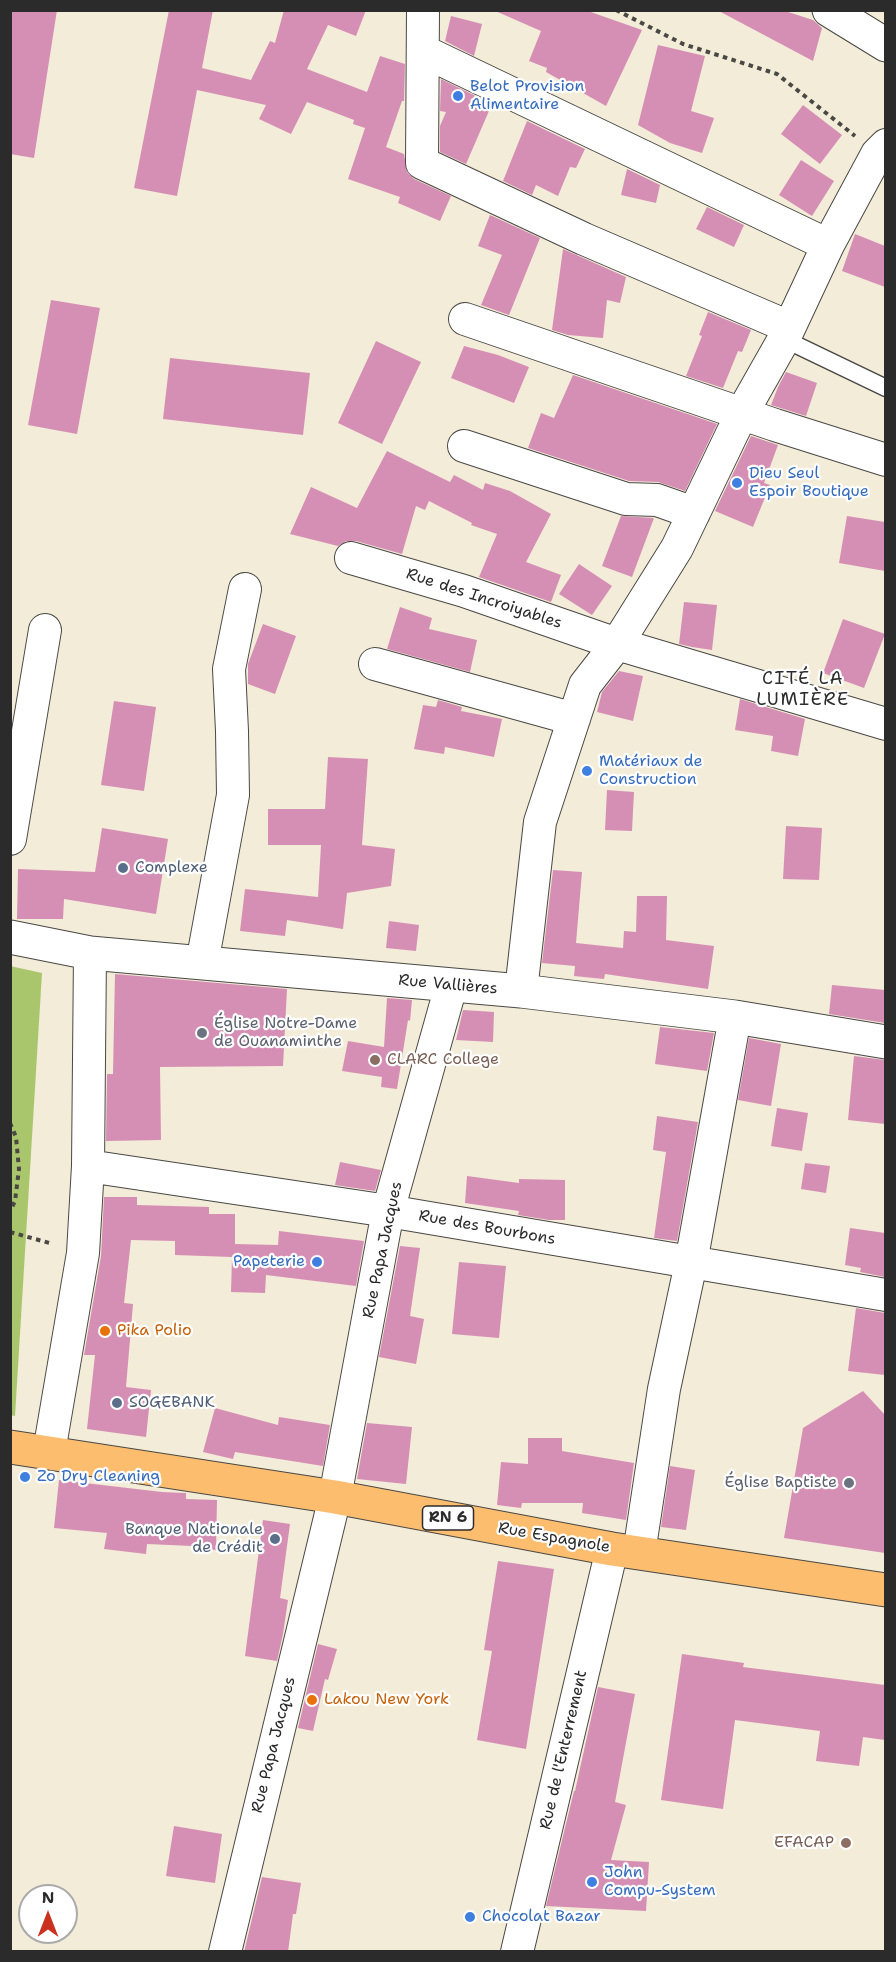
<!DOCTYPE html>
<html>
<head>
<meta charset="utf-8">
<style>
  body { margin:0 }
  #map { position:relative; width:896px; height:1962px; overflow:hidden; background:#f3ecd8; font-family:"Shantell Sans",sans-serif }
  canvas { display:block }
  .frame { position:absolute; inset:0; border:12px solid #2b2b2b; pointer-events:none }
  .north { position:absolute; left:18px; top:1884px; width:60px; height:60px; box-sizing:border-box; background:#fff; border:2px solid #aaa; border-radius:50%; rotate:0deg; font-size:16px; font-weight:700; line-height:24px; text-align:center; color:#2b2b2b }
  .north::after { content:''; display:block; margin:auto; width:21px; height:27px; background:#c8321e; clip-path:polygon(50% 0,100% 100%,50% 72%,0 100%) }
</style>
</head>
<body>
<div id="map">
<canvas width="896" height="1962"></canvas>
<div class="frame"></div>
<div class="north">N</div>
</div>
<script>
const context = document.querySelector('canvas').getContext('2d');
context.lineJoin = 'round';
function paint(path, color) {
  context.fillStyle = color;
  context.fill(path, 'evenodd');
}
function poly(rows) {
  const path = new Path2D();
  for (const r of rows) {
    path.moveTo(r[0], r[1]);
    for (let i = 2; i < r.length; i += 2) path.lineTo(r[i], r[i + 1]);
  }
  return path;
}
function trace(path, color, width, dash) {
  context.strokeStyle = color;
  context.lineWidth = width;
  context.lineCap = dash ? 'butt' : 'round';
  context.setLineDash(dash || []);
  context.stroke(path);
}
function label(font, color, halo, rows, align = 'center') {
  context.font = font + ' "Shantell Sans",sans-serif';
  context.lineWidth = 4.5;
  context.setLineDash([]);
  context.textBaseline = 'middle';
  context.strokeStyle = halo;
  context.fillStyle = color;
  for (const [text, x, y, turn = 0] of rows) {
    context.save();
    context.translate(x, y);
    context.rotate((+turn || 0) * Math.PI / 180);
    context.textAlign = isNaN(turn) ? turn : align;
    if (halo) context.strokeText(text, 0, 0);
    context.fillText(text, 0, 0);
    context.restore();
  }
}
paint(poly([
  [10,966,42,973,15,1416,10,1415]
]), '#aac66d');
paint(poly([
  [10,10,57,10,34,158,10,154],
  [169,10,213,10,202,68,251,80,270,41,275,43,284,10,366,10,356,36,328,25,307,69,367,92,380,56,405,64,404,101,402,101,386,147,404,154,407,172,414,179,451,196,440,221,398,203,400,197,348,179,365,128,353,124,354,120,307,102,291,134,259,119,266,105,197,90,177,196,134,188],
  [493,10,585,10,642,30,606,106,546,72,547,68,529,61,541,31],
  [717,10,782,10,813,20,822,28,813,61],
  [451,16,482,24,474,56,445,41],
  [658,45,705,56,691,111,714,118,702,153,670,143,638,125],
  [441,79,492,104,466,164,440,152,440,126,446,112,440,111],
  [803,105,842,135,820,164,781,134],
  [527,121,585,149,576,168,570,167,558,196,536,185,532,195,503,181],
  [801,160,834,181,812,216,779,195],
  [627,169,660,185,656,203,621,195],
  [707,207,744,225,734,247,696,229],
  [490,215,540,238,509,315,481,305,502,255,478,246],
  [855,234,885,246,885,287,842,271],
  [563,249,626,277,620,303,607,300,603,338,568,335,552,330],
  [51,300,100,308,77,434,28,425],
  [708,312,751,330,742,352,738,351,723,388,686,376,702,336,699,335],
  [376,341,421,362,382,444,338,423],
  [464,346,498,355,529,367,514,403,451,378],
  [170,358,310,373,303,435,163,419],
  [786,372,817,383,806,416,771,405,778,387],
  [573,375,717,424,685,491,658,482,629,481,528,448,541,413,554,418],
  [751,436,778,445,764,483,770,485,753,527,715,511],
  [387,451,450,482,454,475,483,490,485,483,510,491,551,514,526,562,561,575,551,602,479,577,497,534,471,525,472,523,429,501,425,510,416,506,402,554,356,541,346,541,338,546,290,534,311,487,357,508],
  [621,516,654,518,632,577,602,566],
  [847,516,885,522,885,571,839,563],
  [579,564,612,586,592,615,559,594],
  [684,602,717,605,712,650,692,647,679,644],
  [400,607,432,618,429,629,477,640,470,672,387,649],
  [843,619,885,634,864,688,823,673],
  [263,624,296,636,275,694,248,684,248,664],
  [619,671,643,676,633,721,597,712,602,692],
  [740,699,805,719,798,756,771,751,773,736,735,730],
  [438,700,462,707,461,711,502,719,494,757,445,747,444,754,414,749,423,705,436,707],
  [114,701,156,707,144,791,101,785],
  [328,757,368,759,362,845,395,849,391,886,347,893,343,929,287,920,285,936,240,931,245,889,318,897,321,845,268,845,268,809,325,809],
  [607,790,634,792,632,831,605,830],
  [786,826,822,828,819,880,783,879],
  [102,828,168,839,156,914,64,899,63,919,17,919,18,869,95,872],
  [553,870,582,872,576,943,623,948,624,931,636,932,637,896,667,896,666,940,714,946,708,989,605,974,604,979,574,976,575,966,542,963],
  [389,921,419,925,416,951,386,948],
  [115,974,287,989,283,1066,160,1067,161,1140,106,1141,107,1074,113,1074],
  [832,985,885,990,885,1023,829,1014],
  [387,998,412,1000,410,1021,408,1020,397,1089,381,1087,382,1077,342,1071,348,1041,384,1047],
  [463,1010,494,1012,493,1042,456,1040],
  [660,1027,714,1033,707,1071,655,1064],
  [749,1038,781,1044,771,1106,738,1100],
  [854,1056,885,1060,885,1124,848,1120],
  [777,1108,808,1113,802,1151,771,1146],
  [657,1116,698,1122,677,1241,654,1238,666,1152,653,1150],
  [340,1162,381,1170,375,1191,335,1185],
  [805,1163,830,1166,826,1193,801,1189],
  [467,1176,519,1183,519,1179,565,1180,565,1220,549,1220,518,1215,519,1211,465,1203],
  [104,1197,137,1197,137,1205,209,1207,209,1214,235,1214,235,1244,278,1245,279,1231,364,1241,356,1286,266,1275,265,1293,231,1292,232,1257,175,1255,175,1241,131,1240,124,1303,133,1304,126,1387,151,1390,146,1437,87,1429,95,1355,84,1355,101,1256],
  [850,1228,885,1233,885,1277,860,1272,861,1268,845,1265],
  [400,1246,420,1248,410,1316,424,1319,416,1364,379,1357],
  [459,1262,506,1266,499,1338,452,1334],
  [856,1308,885,1313,885,1375,848,1371],
  [863,1391,885,1415,885,1553,784,1538,803,1428],
  [215,1408,278,1425,279,1417,330,1425,323,1466,235,1452,233,1459,203,1452],
  [367,1423,412,1427,406,1484,357,1479],
  [528,1438,562,1438,562,1451,634,1463,626,1520,582,1513,583,1503,522,1503,521,1508,497,1505,501,1462,528,1464],
  [670,1466,695,1470,686,1530,661,1527],
  [59,1480,162,1492,184,1493,186,1493,186,1499,217,1500,216,1550,192,1549,192,1546,147,1544,146,1554,104,1549,107,1533,54,1528],
  [263,1520,290,1524,280,1598,288,1600,283,1634,277,1661,245,1656],
  [498,1561,554,1569,526,1749,477,1740,492,1651,484,1650],
  [318,1644,337,1649,328,1680,325,1679,313,1731,298,1728],
  [682,1654,744,1663,743,1667,885,1685,885,1740,863,1737,859,1766,816,1761,820,1731,735,1720,723,1809,661,1800],
  [598,1687,635,1694,615,1802,626,1805,611,1860,649,1862,646,1911,546,1906,574,1791,575,1791],
  [174,1826,222,1834,215,1883,166,1876],
  [262,1877,301,1883,296,1914,293,1914,288,1952,244,1952]
]), '#d68fb4');
const service = poly([
  [784,339,886,388]
]);
const minor = poly([
  [423,10,422,163,584,239,789,327],
  [423,51,828,245],
  [465,319,775,425,886,460],
  [464,446,626,499,657,500,694,513],
  [351,558,464,591,617,644,886,724],
  [375,664,574,719],
  [10,839,45,630],
  [202,963,233,795,232,731,229,669,245,589],
  [521,991,540,822,585,685,617,644,677,548,742,413,784,339,828,245,877,154,886,145],
  [88,1166,388,1211,886,1295],
  [49,1452,83,1253,88,1166,90,953],
  [639,1553,664,1389,691,1263,735,1017],
  [225,1952,335,1497,388,1211,451,986],
  [517,1952,612,1549]
]);
const tertiary = poly([
  [829,10,886,45],
  [10,937,90,953,521,991,735,1017,886,1042]
]);
const primary = poly([
  [10,1447,335,1497,612,1549,886,1590]
]);
trace(service, '#494845', 19);
trace(minor, '#494845', 34);
trace(tertiary, '#494845', 35);
trace(primary, '#494845', 35);
trace(poly([
  [616,10,683,44,777,74,855,136],
  [10,1123,16,1137,19,1169,15,1201,10,1211],
  [10,1232,53,1244]
]), '#494845', 4, [4.5, 4.5]);
trace(service, '#fff', 16);
trace(minor, '#fff', 32);
trace(tertiary, '#fff', 33);
trace(primary, '#fcbd6f', 33);
for (const [x, y, r, color] of [
  [458,96,6,"#3f7fe0"],
  [737,483,6,"#3f7fe0"],
  [587,771,6,"#3f7fe0"],
  [123,868,6,"#5c6f8a"],
  [202,1033,6,"#6b7280"],
  [375,1060,6,"#8d6e63"],
  [317,1262,6,"#3f7fe0"],
  [105,1331,6,"#e8710a"],
  [117,1403,6,"#5c6f8a"],
  [25,1477,6,"#3f7fe0"],
  [849,1483,6,"#6b7280"],
  [275,1539,6,"#5c6f8a"],
  [312,1700,6,"#e8710a"],
  [846,1843,6,"#8d6e63"],
  [592,1882,6,"#3f7fe0"],
  [470,1917,6,"#3f7fe0"]
]) {
  const dot = new Path2D();
  dot.arc(x, y, r, 0, 2 * Math.PI);
  context.fillStyle = color;
  context.fill(dot);
  trace(dot, '#fff', 2);
}
for (const [x, y, w] of [
  [448,1518,51]
]) {
  const box = new Path2D();
  box.roundRect(x - w / 2, y - 12, w, 24, 4.5);
  context.fillStyle = '#fff';
  context.fill(box);
  trace(box, '#2b2b2b', 1.5);
}
label('bold 15px', '#2b2b2b', null, [
  ["RN 6",448,1518]
]);
label('16px', '#366cbe', '#fff', [
  ["Belot Provision",470,87],
  ["Alimentaire",470,105],
  ["Dieu Seul",749,474],
  ["Espoir Boutique",749,492],
  ["Matériaux de",599,762],
  ["Construction",599,780],
  ["Papeterie",305,1262,"right"],
  ["Zo Dry Cleaning",37,1477],
  ["John",604,1873],
  ["Compu-System",604,1891],
  ["Chocolat Bazar",482,1917]
], 'left');
label('16px', '#2b2b2b', '#fff', [
  ["Rue des Incroiyables",484,599,18],
  ["Rue Vallières",448,985,5],
  ["Rue des Bourbons",487,1228,10],
  ["Rue Papa Jacques",383,1250,-78],
  ["Rue Espagnole",554,1538,10],
  ["Rue Papa Jacques",274,1745,-76],
  ["Rue de l'Enterrement",564,1750,-77]
]);
label('16px', '#4e5e75', '#fff', [
  ["Complexe",135,868],
  ["SOGEBANK",129,1403],
  ["Banque Nationale",263,1530,"right"],
  ["de Crédit",263,1548,"right"]
], 'left');
label('16px', '#5b616d', '#fff', [
  ["Église Notre-Dame",214,1024],
  ["de Ouanaminthe",214,1042],
  ["Église Baptiste",837,1483,"right"]
], 'left');
label('16px', '#785e54', '#fff', [
  ["CLARC College",387,1060],
  ["EFACAP",834,1843,"right"]
], 'left');
label('16px', '#c56008', '#fff', [
  ["Pika Polio",117,1331],
  ["Lakou New York",324,1700]
], 'left');
context.letterSpacing = '1.5px';
label('18px', '#2b2b2b', '#fff', [
  ["CITÉ LA",803,679],
  ["LUMIÈRE",803,700]
]);
context.letterSpacing = '0px';
</script>
</body>
</html>
